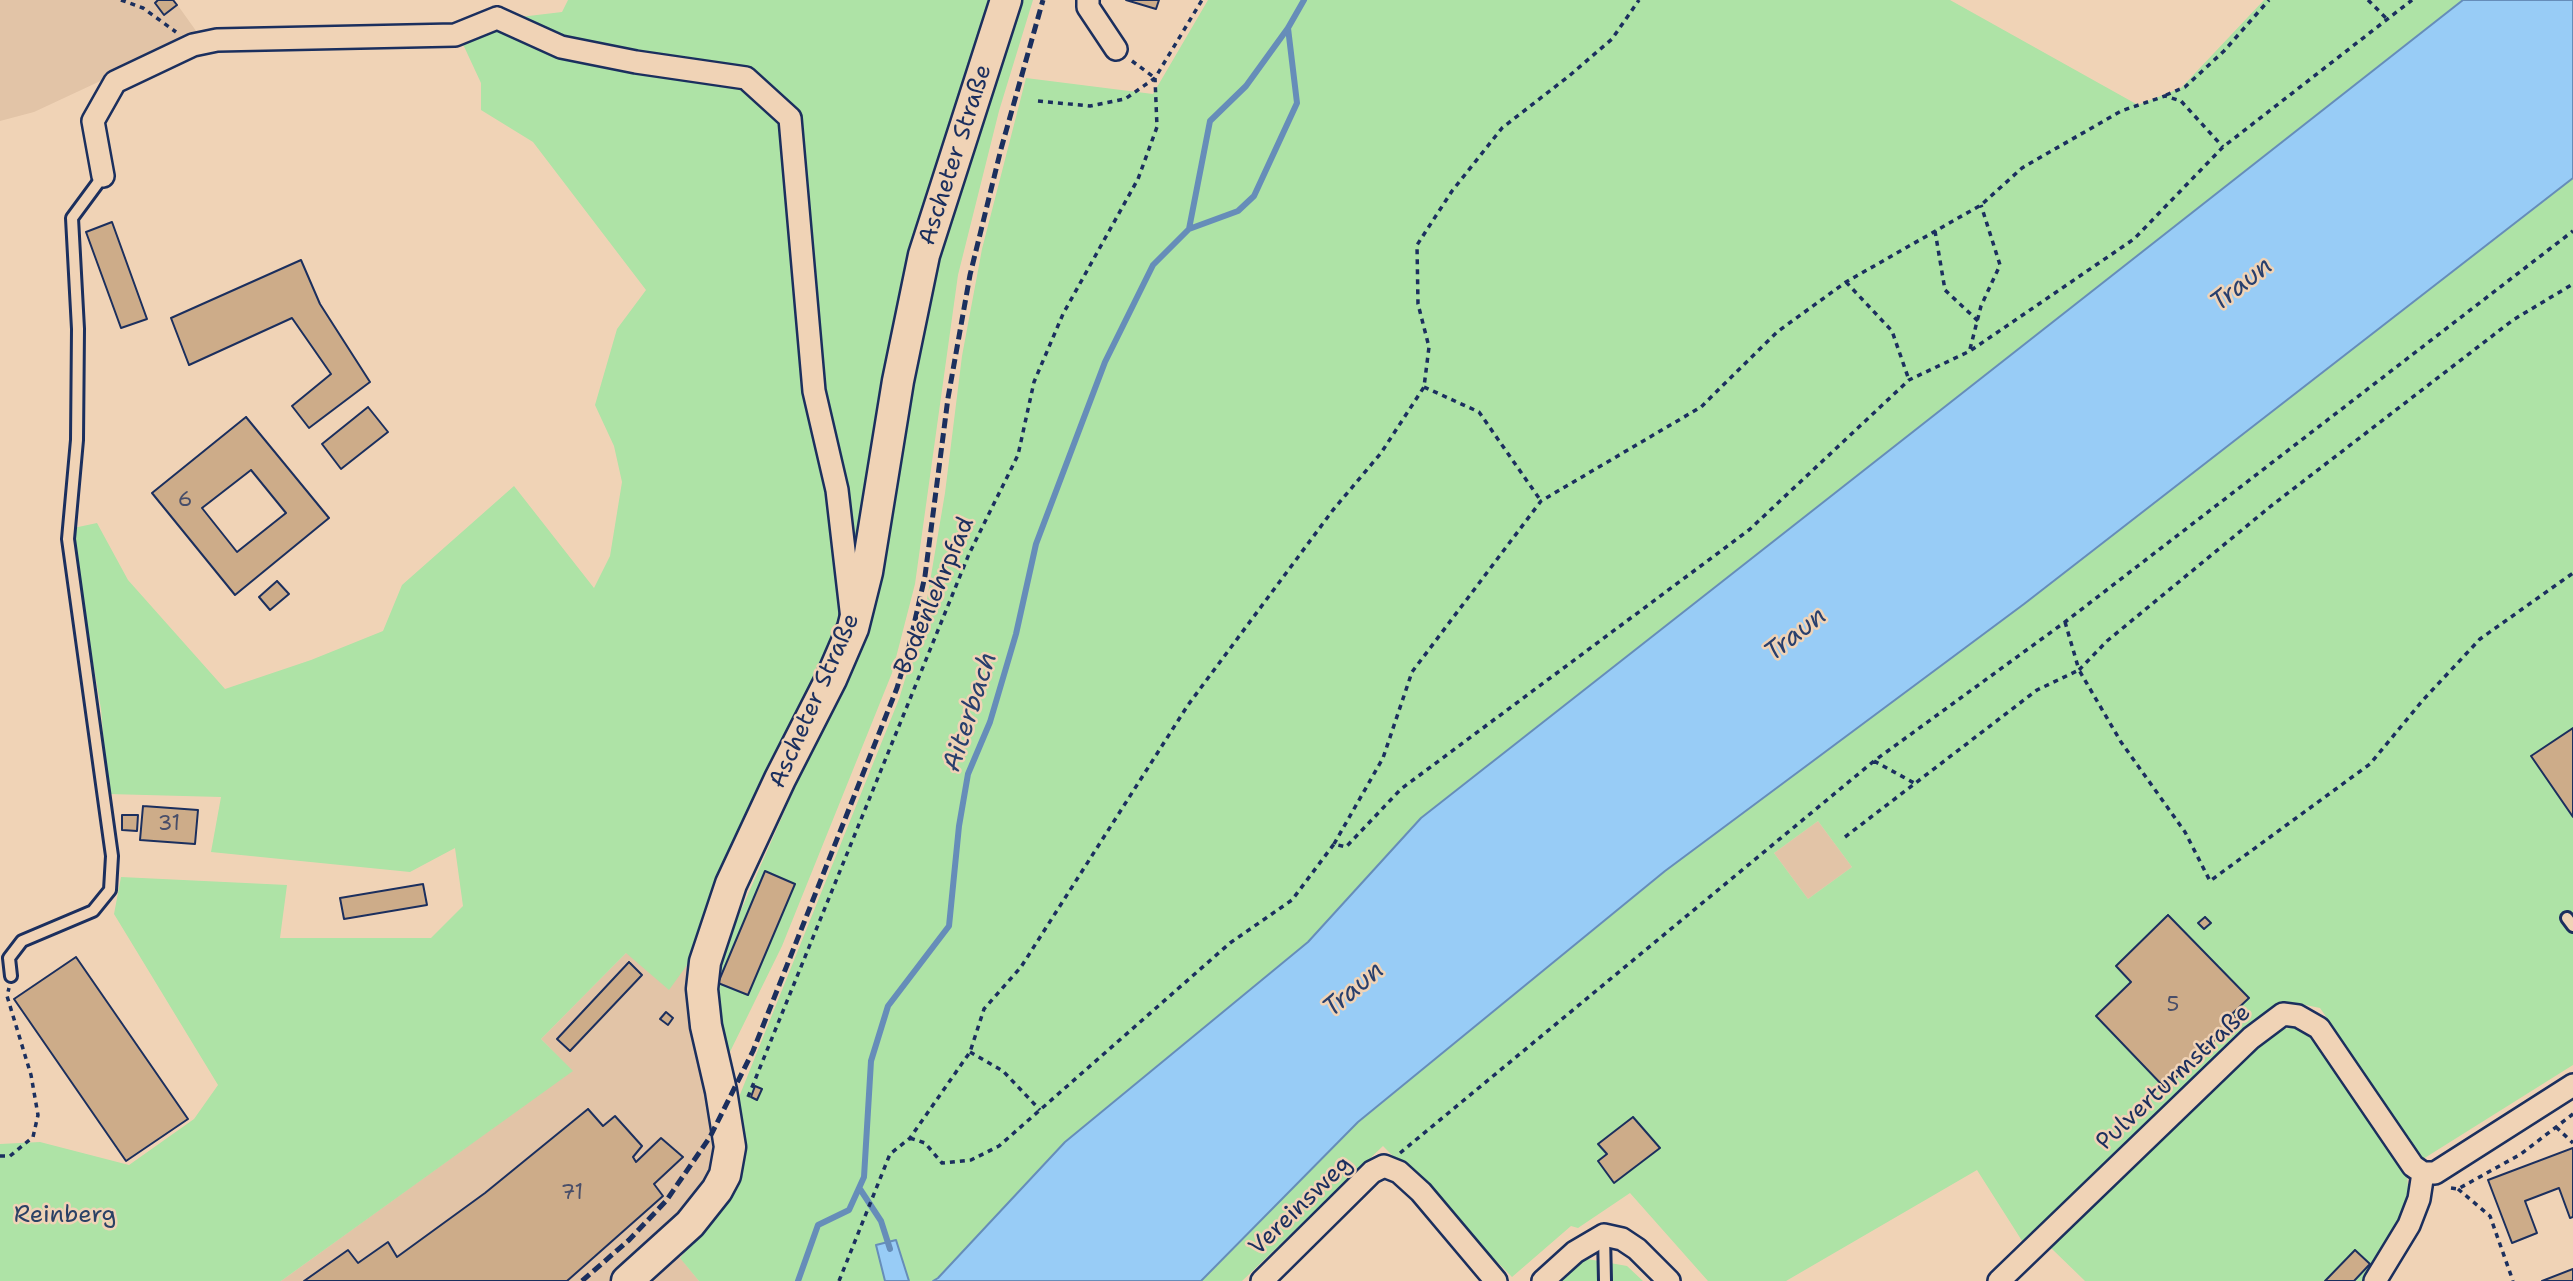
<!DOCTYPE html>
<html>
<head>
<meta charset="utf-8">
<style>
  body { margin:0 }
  canvas { display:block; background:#f0d3b6 }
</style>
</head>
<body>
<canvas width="2573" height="1281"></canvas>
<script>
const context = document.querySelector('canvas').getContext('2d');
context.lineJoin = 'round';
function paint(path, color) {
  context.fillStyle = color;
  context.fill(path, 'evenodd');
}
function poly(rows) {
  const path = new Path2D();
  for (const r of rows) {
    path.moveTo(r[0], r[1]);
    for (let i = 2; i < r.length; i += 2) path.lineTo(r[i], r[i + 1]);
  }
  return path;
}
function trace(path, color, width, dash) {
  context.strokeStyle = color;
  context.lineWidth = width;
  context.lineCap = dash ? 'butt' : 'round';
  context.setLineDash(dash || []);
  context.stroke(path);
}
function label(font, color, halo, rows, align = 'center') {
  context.font = font + ' "Shantell Sans",sans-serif';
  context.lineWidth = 5;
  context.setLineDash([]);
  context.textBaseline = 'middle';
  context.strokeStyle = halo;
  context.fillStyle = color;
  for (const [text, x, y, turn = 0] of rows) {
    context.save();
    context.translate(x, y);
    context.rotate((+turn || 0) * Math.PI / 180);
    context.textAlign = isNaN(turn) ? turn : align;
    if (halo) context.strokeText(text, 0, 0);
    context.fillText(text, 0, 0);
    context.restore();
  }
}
paint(poly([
  [0,0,174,0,199,35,34,112,0,121],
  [1818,821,1852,867,1808,899,1774,853],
  [626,953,695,954,717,1165,683,1216,662,1235,699,1281,281,1281,572,1071,541,1039]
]), '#e2c4a7');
paint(poly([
  [568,0,996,0,852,573,824,667,695,954,669,990,626,953,541,1039,573,1071,281,1281,0,1281,0,1144,40,1142,129,1165,194,1119,218,1085,114,914,121,877,287,885,280,938,431,938,463,906,455,848,410,872,211,852,221,797,108,794,101,709,87,628,64,530,97,523,128,580,225,689,311,660,383,631,402,585,514,486,594,588,610,556,622,482,614,446,595,405,617,329,646,290,533,142,481,110,481,83,461,40,499,27,577,41,520,17,562,12],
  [1018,0,1033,0,999,111,958,275,915,584,892,673,782,946,724,1064,712,1011,716,967,793,792,855,657,926,288],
  [1208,0,1950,0,2138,105,2181,88,2264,0,2463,0,1421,818,1308,942,1065,1142,938,1278,933,1281,909,1281,896,1240,876,1246,885,1281,699,1281,680,1258,735,1192,745,1153,735,1107,899,699,924,617,945,493,962,356,982,249,1026,78,1153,94],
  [2573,178,2573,1065,2423,1159,2320,1008,2291,1002,2159,1115,2024,1244,1977,1170,1786,1281,1708,1281,1630,1193,1578,1228,1571,1226,1512,1277,1383,1146,1242,1281,1201,1281,1358,1122,1665,871,2024,604],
  [1818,821,1852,867,1808,899,1774,853],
  [2298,1027,2320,1041,2407,1173,2409,1201,2403,1223,2368,1281,2085,1281,2051,1248,2275,1030],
  [1582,1258,1627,1266,1643,1281,1556,1281]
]), '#aee3a6');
const water = poly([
  [2463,0,2573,0,2573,178,2024,604,1665,871,1358,1122,1201,1281,933,1281,938,1278,1065,1142,1308,942,1421,818,2463,0],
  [896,1240,909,1281,885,1281,876,1245,896,1240]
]);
paint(water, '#98ccf6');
trace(water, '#668db9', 2);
trace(poly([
  [1189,229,1238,211,1254,196,1297,103,1288,28],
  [860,1189,881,1221,890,1249],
  [798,1281,818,1225,849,1210,864,1177,871,1061,888,1006,949,926,959,826,968,774,990,722,1016,634,1036,544,1105,362,1153,265,1189,229,1210,121,1246,86,1288,28,1304,0]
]), '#668db9', 6);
const building = poly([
  [158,0,173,0,177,5,164,15,155,3,158,0],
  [1126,0,1159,0,1156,9,1126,0],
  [112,222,147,319,121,328,86,232,112,222],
  [301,260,320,304,370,382,309,428,292,406,331,374,292,318,189,365,171,318,301,260],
  [368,407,388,432,341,469,322,444,368,407],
  [246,417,329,518,235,595,152,493,246,417],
  [251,470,286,513,237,552,202,508,251,470],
  [277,581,289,594,270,610,259,597,277,581],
  [2573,728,2573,817,2531,756,2573,728],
  [143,806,198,810,195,844,140,840,143,806],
  [122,815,138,815,137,831,122,830,122,815],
  [765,871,795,884,748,995,718,983,765,871],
  [423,884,427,905,344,919,340,898,423,884],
  [2168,915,2249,998,2232,1014,2237,1019,2165,1088,2096,1016,2131,982,2116,966,2168,915],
  [2205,917,2211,923,2204,929,2198,923,2205,917],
  [76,957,188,1119,126,1161,14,999,76,957],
  [629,962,642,975,570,1051,557,1039,629,962],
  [666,1012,673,1018,668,1025,660,1019,666,1012],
  [755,1086,762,1089,757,1100,751,1097,755,1086],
  [588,1109,603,1126,615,1116,642,1146,633,1157,636,1162,661,1138,683,1157,654,1184,663,1196,567,1281,304,1281,348,1250,358,1263,388,1242,397,1257,485,1193,588,1109],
  [1633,1117,1660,1148,1614,1183,1598,1161,1607,1154,1598,1144,1633,1117],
  [2573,1148,2573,1217,2570,1218,2559,1188,2525,1201,2537,1233,2512,1243,2488,1180,2573,1148],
  [2355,1250,2370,1264,2354,1281,2325,1281,2355,1250],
  [2573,1269,2573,1281,2542,1281,2573,1269]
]);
paint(building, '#cdac89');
trace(building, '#1b2f5e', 2);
const lane = poly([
  [2567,918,2573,926],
  [11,976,9,958,22,941,93,911,110,890,112,856,68,539,77,440,78,329,72,218,103,176],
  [1604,1235,1605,1281]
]);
const street = poly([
  [1088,0,1088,7,1116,49],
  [497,18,561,47,636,62,746,78,790,118,814,391,837,490,852,619],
  [103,176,93,121,115,82,193,45,217,40,455,35,497,18],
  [1262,1281,1372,1172,1384,1166,1399,1172,1421,1192,1496,1281],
  [1543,1281,1575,1252,1604,1235,1622,1239,1637,1249,1669,1281],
  [1999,1281,2251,1038,2283,1014,2298,1016,2319,1028,2413,1166,2423,1173,2435,1173,2573,1085],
  [2375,1281,2409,1225,2419,1199,2423,1173]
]);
const secondary = poly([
  [627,1281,690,1224,717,1190,725,1175,730,1147,721,1091,706,1026,702,989,705,962,731,884,780,779,831,679,853,628,867,572,898,381,924,255,1006,0]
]);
trace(lane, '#1b2f5e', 16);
trace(street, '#1b2f5e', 26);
trace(secondary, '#1b2f5e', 35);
trace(poly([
  [121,0,143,8,176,32],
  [2368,0,2388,20],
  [1132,61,1155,78],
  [2166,95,2185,87,2224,51,2269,0],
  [1038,101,1090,106,1125,99,1155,78,1202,0],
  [1935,231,1945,290,1978,321],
  [1846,282,1892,331,1909,380],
  [1970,349,1981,306,2000,265,1981,205],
  [1424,387,1479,412,1541,501],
  [2065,622,2079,670],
  [2079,670,2107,641,2271,506,2513,320,2573,284],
  [1874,761,1916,784],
  [1845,837,2037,690,2079,670,2121,742,2185,832,2210,881,2370,764,2423,700,2480,639,2573,573],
  [1334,844,1383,758,1412,672,1541,501,1701,407,1777,332,1846,282,1981,205,2022,168,2121,111,2165,96,2181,101,2223,147],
  [970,1052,1003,1071,1040,1110],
  [748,1097,969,554,1018,455,1034,382,1063,314,1138,179,1157,127,1155,78],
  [2556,1127,2573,1143],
  [910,1138,925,1143,942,1163,971,1160,999,1146,1230,943,1292,900,1334,844,1346,847,1401,789,1749,530,1909,380,1970,351,2134,239,2223,147,2412,0],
  [1400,1153,1874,761,2065,622,2573,231],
  [0,1156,10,1156,33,1137,38,1115,31,1075,7,996,9,988],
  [2451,1188,2458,1189,2521,1154,2573,1114],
  [2458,1189,2490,1216,2513,1281],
  [839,1281,890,1154,910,1138,970,1052,984,1009,1021,967,1188,705,1333,510,1381,453,1424,387,1429,347,1418,304,1417,245,1452,191,1502,128,1569,76,1612,39,1639,0]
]), '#1b2f5e', 3.5, [5, 5]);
trace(lane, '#f0d3b6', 10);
trace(street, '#f0d3b6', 21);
trace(secondary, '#f0d3b6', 30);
trace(poly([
  [582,1281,629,1240,666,1201,710,1137,753,1051,897,688,908,651,925,576,948,398,970,275,1001,149,1043,0]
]), '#1b2f5e', 5, [10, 5]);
label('21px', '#484e69', null, [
  ["6",185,501],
  ["31",169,825],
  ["5",2173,1006],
  ["71",572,1194]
]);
label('24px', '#1b2f5e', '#f0d3b6', [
  ["Ascheter Straße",956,155,-72],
  ["Bodenlehrpfad",935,596,-67],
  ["Ascheter Straße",815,701,-66],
  ["Pulverturmstraße",2174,1078,-43],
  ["Vereinsweg",1301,1206,-44]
]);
label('24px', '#2a4165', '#f0d3b6', [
  ["Reinberg",65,1216]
]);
label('italic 26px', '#283f6d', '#f0d3b6', [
  ["Traun",2242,285,-38],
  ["Traun",1796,635,-38],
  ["Aiterbach",971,712,-72],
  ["Traun",1354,990,-40]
]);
</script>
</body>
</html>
